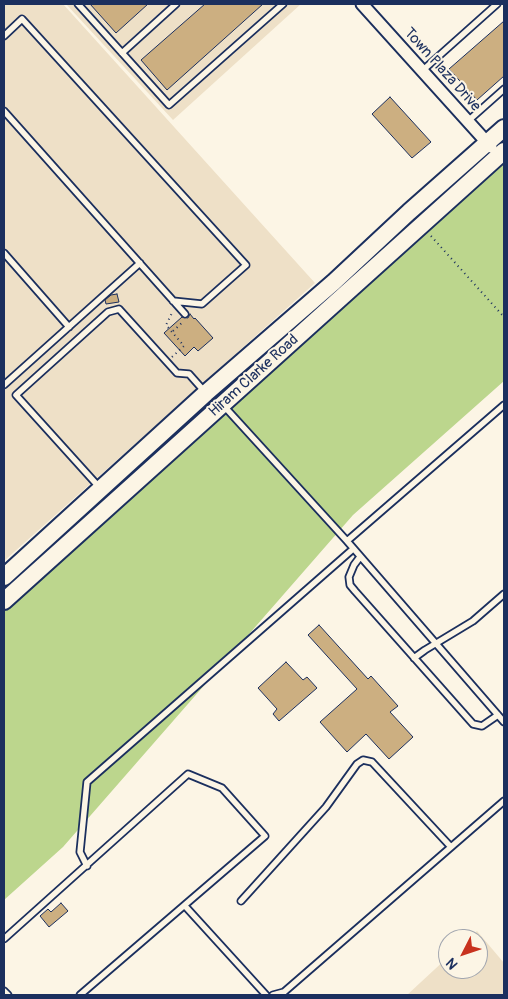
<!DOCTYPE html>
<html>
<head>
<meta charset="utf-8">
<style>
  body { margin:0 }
  #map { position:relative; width:508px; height:999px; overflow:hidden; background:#fcf5e5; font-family:Pangolin,sans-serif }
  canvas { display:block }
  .frame { position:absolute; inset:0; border:5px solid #1b2f5e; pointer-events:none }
  .north { position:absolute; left:438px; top:929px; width:50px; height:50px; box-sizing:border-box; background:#fcf5e5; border:1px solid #a2a6af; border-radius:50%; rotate:229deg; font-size:14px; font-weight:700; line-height:20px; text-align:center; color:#1b2f5e }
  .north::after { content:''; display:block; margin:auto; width:18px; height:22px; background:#c8321e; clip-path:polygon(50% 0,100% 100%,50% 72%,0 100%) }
</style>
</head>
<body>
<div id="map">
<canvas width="508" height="999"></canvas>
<div class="frame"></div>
<div class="north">N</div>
</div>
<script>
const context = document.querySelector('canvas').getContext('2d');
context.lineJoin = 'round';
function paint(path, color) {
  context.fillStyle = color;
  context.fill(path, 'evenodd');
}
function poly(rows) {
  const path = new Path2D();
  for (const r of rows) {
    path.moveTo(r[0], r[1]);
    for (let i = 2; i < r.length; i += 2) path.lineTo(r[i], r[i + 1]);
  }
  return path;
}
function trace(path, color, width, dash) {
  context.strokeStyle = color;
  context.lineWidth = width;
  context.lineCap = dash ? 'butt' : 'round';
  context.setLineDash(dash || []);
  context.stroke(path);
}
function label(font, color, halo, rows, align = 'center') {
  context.font = font + ' Pangolin,sans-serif';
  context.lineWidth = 4;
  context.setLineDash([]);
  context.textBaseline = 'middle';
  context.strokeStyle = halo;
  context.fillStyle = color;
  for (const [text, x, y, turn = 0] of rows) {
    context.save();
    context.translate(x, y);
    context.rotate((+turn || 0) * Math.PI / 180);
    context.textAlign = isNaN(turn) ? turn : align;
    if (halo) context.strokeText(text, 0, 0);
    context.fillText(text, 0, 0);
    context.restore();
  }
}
paint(poly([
  [4,4,63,4,315,283,4,561],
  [66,4,301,4,173,120],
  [477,931,504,963,504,995,407,995,448,957,448,969,478,969,478,939,468,939]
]), '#eee0c7');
paint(poly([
  [504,163,504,381,353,515,63,847,4,900,4,611]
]), '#bcd68d');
const building = poly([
  [90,4,148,4,116,33,90,4],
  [205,4,263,4,167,90,141,60,205,4],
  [504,21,504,76,477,100,449,69,504,21],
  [390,97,431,142,412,158,372,114,390,97],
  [117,294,119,302,106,304,105,300,111,295,117,294],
  [190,314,194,319,195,318,213,338,198,351,194,347,185,356,164,333,182,317,188,318,190,314],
  [319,625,368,679,371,676,398,706,390,712,413,737,389,759,366,734,347,752,320,722,357,689,308,635,319,625],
  [286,662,303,680,307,677,317,688,279,721,273,714,277,709,258,688,286,662],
  [61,903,68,911,49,927,40,916,48,909,51,912,61,903]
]);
paint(building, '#ccaf81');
trace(building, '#1b2f5e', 1);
const lane = poly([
  [78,4,169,105,283,4],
  [4,36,22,19,246,265,202,304,173,301],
  [122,53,176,4],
  [422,71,497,4],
  [4,111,185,314],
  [468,121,504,89],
  [4,253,69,327],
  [4,385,140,263],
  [223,405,347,541,504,722],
  [100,488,16,395,108,312,119,309,177,373,189,374,205,392],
  [347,541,504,405],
  [360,557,354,565,349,577,350,585,355,591,473,724,482,726,498,715],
  [414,658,425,650,473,621,504,594],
  [87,866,80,852,87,782,353,549],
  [241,901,326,807,357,764,363,760,372,762,451,847],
  [185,906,266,995],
  [4,939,188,774,222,788,265,836,80,995],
  [4,991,8,995],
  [273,995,284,992,504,801]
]);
const street = poly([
  [362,4,491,147]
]);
const secondary = poly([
  [4,577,206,393,334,282,409,212,504,128],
  [4,601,504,151]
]);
trace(lane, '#1b2f5e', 9);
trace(street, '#1b2f5e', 15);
trace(secondary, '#1b2f5e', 20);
trace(poly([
  [431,236,504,317],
  [173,331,184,321],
  [172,357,184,346,166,325,172,313]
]), '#1b2f5e', 2, [1, 4]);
trace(lane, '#fcf5e5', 5.5);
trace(street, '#fcf5e5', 11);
trace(secondary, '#fcf5e5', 16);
label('15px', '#1b2f5e', '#fcf5e5', [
  ["Town Plaza Drive",442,70,48],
  ["Hiram Clarke Road",254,376,-42]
]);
</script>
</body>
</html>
